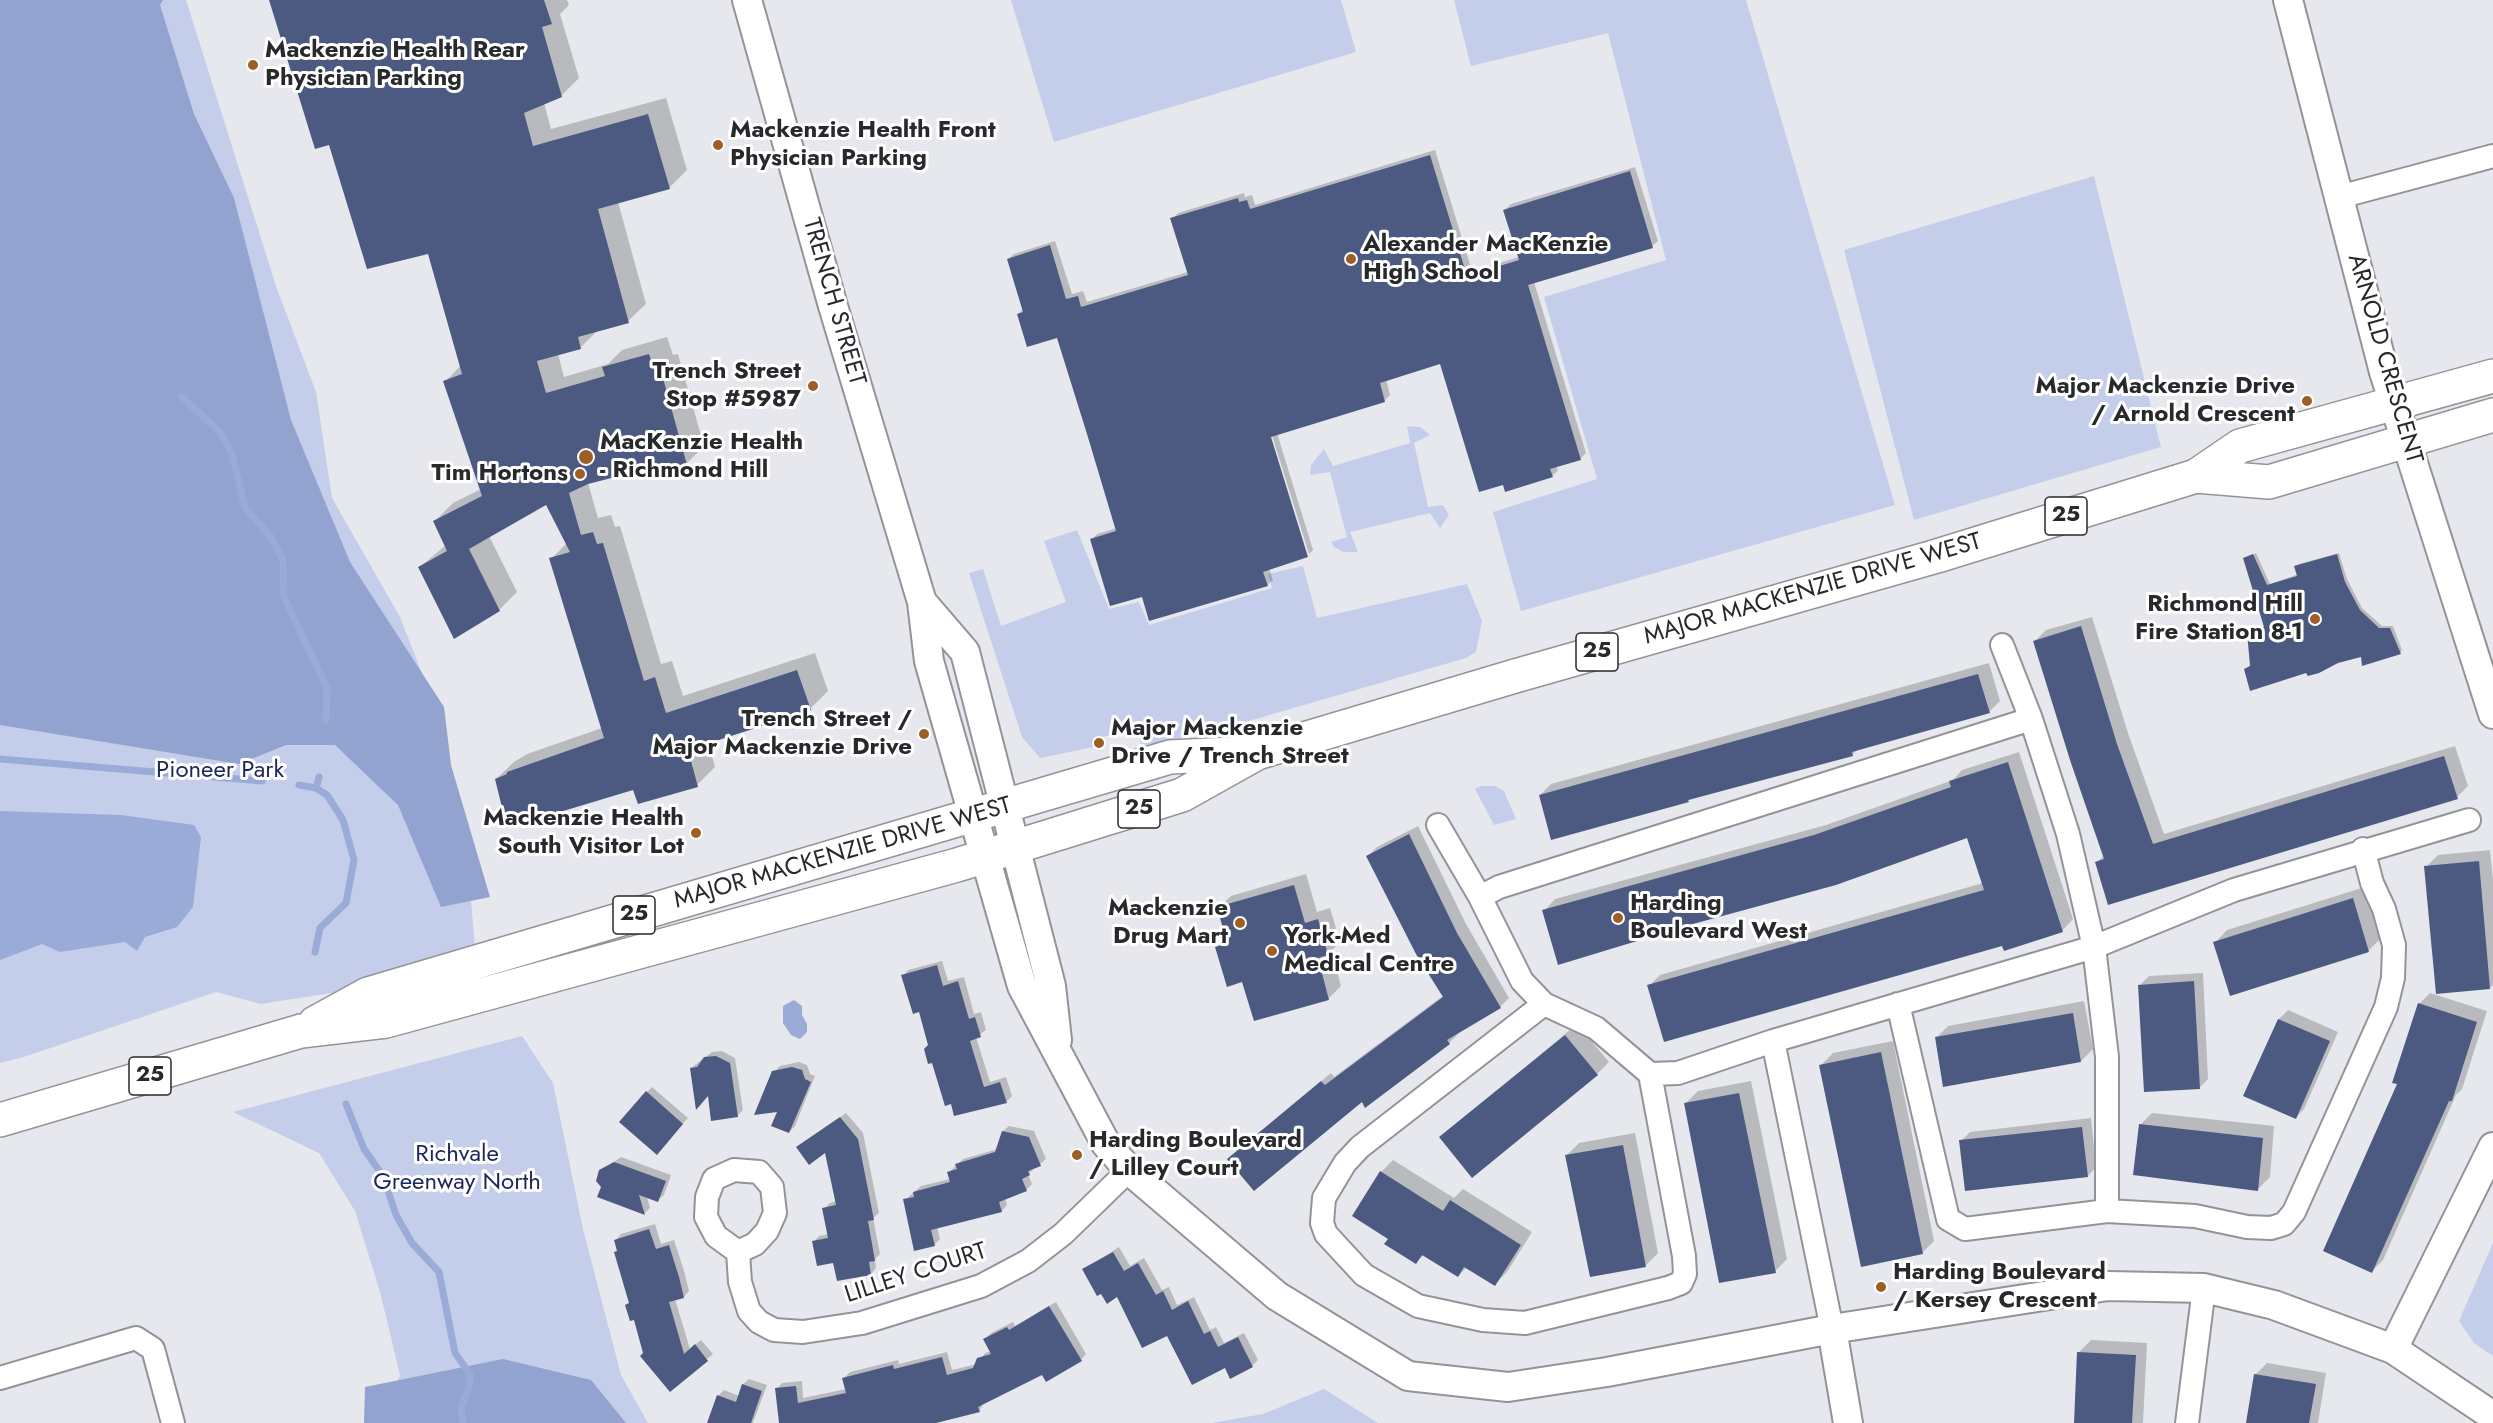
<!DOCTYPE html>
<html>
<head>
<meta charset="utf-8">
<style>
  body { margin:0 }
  canvas { display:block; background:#e6e8ed }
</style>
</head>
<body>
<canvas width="2493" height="1423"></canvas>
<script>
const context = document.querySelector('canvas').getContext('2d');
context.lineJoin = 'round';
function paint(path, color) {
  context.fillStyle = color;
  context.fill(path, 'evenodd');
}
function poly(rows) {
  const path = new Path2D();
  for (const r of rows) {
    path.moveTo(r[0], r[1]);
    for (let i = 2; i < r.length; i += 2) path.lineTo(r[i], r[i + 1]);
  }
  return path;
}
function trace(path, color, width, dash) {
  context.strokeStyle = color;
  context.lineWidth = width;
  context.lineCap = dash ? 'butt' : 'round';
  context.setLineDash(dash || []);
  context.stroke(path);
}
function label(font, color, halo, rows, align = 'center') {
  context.font = font + ' Jost,sans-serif';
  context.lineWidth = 6;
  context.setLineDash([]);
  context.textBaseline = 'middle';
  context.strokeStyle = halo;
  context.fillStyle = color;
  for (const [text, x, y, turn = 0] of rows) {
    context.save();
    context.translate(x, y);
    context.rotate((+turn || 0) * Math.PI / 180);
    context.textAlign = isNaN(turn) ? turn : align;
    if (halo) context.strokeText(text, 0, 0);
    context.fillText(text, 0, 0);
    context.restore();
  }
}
paint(poly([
  [0,0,186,0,276,286,316,392,332,498,400,617,438,714,468,865,475,948,389,984,261,1004,216,992,27,1056,0,1063],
  [1011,0,1341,0,1356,52,1054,142],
  [1454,0,1746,0,1895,505,1521,611,1493,512,1597,479,1544,297,1666,260,1608,33,1471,66],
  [2094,176,2161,447,1914,520,1844,250],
  [1407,426,1420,427,1430,435,1414,443,1428,507,1443,505,1449,515,1440,528,1430,513,1350,532,1358,552,1344,552,1334,547,1331,542,1347,537,1330,472,1310,475,1311,465,1324,449,1333,466,1410,443],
  [1077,530,1109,609,1139,602,1149,625,1272,588,1268,574,1303,566,1317,618,1467,584,1482,621,1476,652,1466,658,1235,725,1142,747,1136,731,1095,738,1098,746,1040,758,1022,737,969,573,983,569,1001,626,1066,602,1044,541],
  [1481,786,1495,786,1504,791,1516,819,1494,825,1475,789],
  [522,1036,553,1083,583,1229,621,1375,648,1423,385,1423,400,1375,380,1292,355,1211,319,1153,233,1112],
  [2493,1243,2493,1356,2474,1343,2459,1321],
  [1324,1389,1378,1423,1212,1423,1263,1414]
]), '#c4ceea');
paint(poly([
  [0,0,163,0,160,5,194,114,234,198,291,420,350,562,444,707,451,765,490,897,441,907,398,805,335,745,286,745,239,764,0,725],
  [503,1359,591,1380,626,1423,364,1423,365,1387]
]), '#93a3cf');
paint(poly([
  [0,811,121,815,194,825,201,837,193,907,177,927,145,937,137,951,125,942,60,952,42,944,0,960],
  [794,1000,802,1006,802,1015,807,1024,807,1032,800,1039,791,1035,783,1023,783,1006]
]), '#9aabd7');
paint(poly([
  [270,0,567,0,569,5,560,14,579,78,561,96,544,103,551,129,666,98,687,170,669,188,618,202,646,304,628,321,598,330,580,348,558,354,564,377,608,364,622,350,667,337,673,355,678,354,704,446,686,464,623,474,588,483,598,518,611,515,615,527,620,526,661,664,672,661,683,696,815,653,828,691,810,709,708,742,715,767,697,785,634,788,496,779,514,762,527,754,602,728,551,559,567,543,546,503,489,536,517,592,499,610,455,637,420,567,446,545,435,521,453,503,481,489,445,382,461,365,429,252,330,143],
  [1435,150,1472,271,1519,257,1505,210,1511,204,1635,167,1658,241,1652,246,1534,282,1586,453,1580,459,1556,466,1558,470,1552,476,1441,363,1386,379,1390,395,1384,401,1277,433,1313,550,1309,554,1270,429,1267,430,1307,555,1269,568,1273,580,1267,585,1143,595,1092,539,1097,534,1117,528,1058,336,1018,314,1023,309,1008,259,1014,254,1055,241,1072,294,1083,291,1087,302,1188,272,1172,219,1178,213,1244,193,1245,197,1252,195,1255,205],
  [2256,553,2270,584,2299,574,2296,567,2299,564,2339,553,2347,579,2362,608,2382,626,2393,626,2402,650,2400,653,2362,655,2307,672,2245,669,2251,665,2248,633,2265,626,2245,559],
  [2092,617,2128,733,2164,834,2455,746,2468,786,2457,797,2097,862,2105,855,2035,641,2046,630],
  [1989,663,2000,701,1989,712,1858,749,1852,755,1552,838,1540,795,1551,784],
  [2019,752,2073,919,2062,931,2003,944,1649,986,1660,975,1983,883,1968,836,1544,911,1555,899,1826,825,1953,780,1962,770],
  [1418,826,1466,924,1509,998,1500,1007,1456,1032,1458,1034,1449,1043,1362,1100,1229,1159,1331,1073,1334,1077,1444,995,1368,856,1377,847],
  [2490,850,2493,880,2493,985,2490,988,2426,867,2438,855],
  [1306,874,1317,912,1330,908,1340,942,1331,951,1341,986,1329,998,1255,1020,1243,980,1217,947,1227,937,1218,908,1231,896],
  [2365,887,2381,938,2369,950,2231,994,2215,943,2227,930],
  [942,961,948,981,964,977,974,1014,981,1012,986,1030,976,1037,990,1082,1006,1077,1012,1096,1006,1102,955,1114,920,1010,903,976,908,970],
  [2203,973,2208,1079,2199,1088,2140,985,2149,976],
  [2430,993,2487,1011,2462,1089,2456,1095,2383,1260,2372,1271,2399,1083,2419,1004],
  [2084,1001,2093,1049,2081,1061,1936,1038,1948,1026],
  [2288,1010,2338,1032,2304,1109,2295,1118,2245,1095,2279,1019],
  [1577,1024,1609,1062,1597,1074,1441,1138],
  [1893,1041,1934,1241,1922,1253,1821,1065,1833,1053],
  [722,1051,735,1058,743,1110,737,1116,709,1093,691,1068,712,1052],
  [799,1062,807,1065,810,1074,815,1076,795,1126,789,1132,779,1110,774,1072,780,1066],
  [1751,1081,1787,1259,1775,1271,1686,1103,1698,1091],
  [652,1087,688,1118,662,1147,647,1092],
  [846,1113,863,1133,879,1213,873,1218,880,1254,875,1259,876,1268,871,1274,834,1261,813,1242,819,1236,829,1234,824,1209,830,1203,837,1201,826,1150,798,1147],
  [2152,1113,2274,1126,2270,1177,2258,1189,2140,1125],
  [2091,1118,2096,1167,2088,1176,1961,1141,1970,1132],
  [1009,1126,1034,1131,1046,1159,1028,1174,1032,1184,1026,1190,1005,1198,1007,1205,1002,1211,937,1227,940,1239,934,1245,905,1200,921,1186,950,1179,948,1173,963,1159,998,1149,1003,1131],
  [1635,1133,1658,1253,1646,1265,1591,1276,1567,1155,1579,1143],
  [621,1157,671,1175,664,1195,658,1200,647,1196,650,1208,645,1213,599,1197,603,1186,601,1171],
  [1393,1160,1454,1198,1463,1189,1532,1232,1507,1272,1495,1284,1467,1267,1458,1276,1424,1255,1416,1262,1390,1238,1381,1172],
  [655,1224,661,1244,674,1240,684,1271,689,1291,684,1297,675,1299,690,1349,701,1340,713,1354,670,1390,645,1353,635,1318,627,1305,630,1301,616,1240,621,1234],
  [1119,1247,1130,1266,1144,1258,1162,1290,1169,1287,1177,1305,1194,1297,1210,1330,1216,1327,1224,1343,1244,1333,1258,1360,1252,1366,1225,1366,1167,1334,1084,1270],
  [1056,1302,1086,1354,1081,1360,1043,1373,984,1403,979,1411,910,1423,780,1423,777,1389,782,1383,802,1381,803,1398,846,1389,844,1378,850,1372,898,1360,899,1364,947,1352,952,1370,977,1364,985,1353,991,1351,985,1339,991,1333,1013,1322,1015,1326],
  [2091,1340,2147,1343,2143,1423,2075,1423,2079,1352],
  [2267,1363,2326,1373,2318,1423,2248,1423,2256,1374],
  [749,1379,767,1385,753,1423,709,1423,718,1396,724,1390,739,1396,743,1384]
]), '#0003');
trace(poly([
  [182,397,220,432,232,454,245,508,271,537,283,560,284,597,327,688,326,720],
  [0,759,262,781],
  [299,785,316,788,327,795,343,820,354,860,346,903,320,928,315,952],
  [316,788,319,777],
  [346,1104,364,1149,383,1176,396,1215,412,1243,439,1272,455,1353,470,1374,470,1384,461,1408,463,1423]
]), '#9aabd7', 7);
paint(poly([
  [269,0,544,0,552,24,542,27,562,97,524,113,533,146,648,114,670,189,598,209,629,323,578,337,581,349,537,361,546,393,605,376,602,367,649,354,655,372,661,371,687,465,623,475,588,484,569,493,581,535,593,532,597,544,603,543,644,681,655,677,666,713,797,670,811,710,688,750,698,787,638,804,633,790,507,828,495,779,507,774,507,772,604,738,549,558,570,552,546,505,469,549,500,611,454,639,418,567,447,551,433,521,482,496,443,381,462,374,428,254,367,269,329,145,315,149],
  [1430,155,1467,276,1519,260,1503,210,1630,171,1653,248,1528,285,1581,460,1550,469,1553,477,1505,492,1503,485,1479,492,1440,364,1380,383,1385,402,1271,437,1308,557,1263,572,1268,586,1149,621,1142,597,1110,606,1090,539,1116,531,1087,434,1057,338,1027,347,1017,314,1023,312,1007,259,1050,245,1066,299,1078,296,1081,307,1188,275,1170,218,1238,198,1239,202,1247,200,1250,209],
  [2253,554,2267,585,2297,576,2294,566,2337,554,2345,582,2360,610,2379,628,2390,628,2401,654,2362,666,2361,657,2338,663,2319,673,2308,676,2306,673,2250,691,2244,669,2250,666,2247,632,2264,627,2243,558],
  [2081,626,2117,744,2153,844,2444,756,2458,799,2108,905,2095,862,2104,859,2070,760,2033,641],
  [1978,674,1990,713,1852,752,1853,756,1688,800,1689,802,1551,840,1539,795],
  [2008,762,2063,932,2004,951,2002,946,1664,1042,1647,985,1984,890,1967,838,1836,885,1693,924,1558,965,1542,910,1814,835,1951,787,1949,781],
  [1409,834,1457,933,1501,1008,1447,1040,1450,1044,1365,1108,1362,1102,1254,1191,1227,1159,1321,1081,1325,1085,1443,997,1416,954,1366,856],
  [2479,861,2490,989,2436,994,2424,866],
  [1294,885,1305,923,1318,919,1328,955,1318,958,1329,1000,1254,1021,1242,982,1227,987,1215,947,1227,943,1217,907],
  [2353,898,2369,952,2230,996,2213,942],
  [937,965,943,986,958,981,969,1019,975,1017,981,1037,970,1041,984,1087,1000,1082,1007,1103,954,1116,951,1104,945,1106,932,1063,928,1064,924,1049,928,1045,919,1012,913,1014,901,975],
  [2194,981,2200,1089,2144,1092,2138,985],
  [2418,1003,2477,1022,2452,1101,2449,1101,2372,1273,2323,1251,2397,1084,2392,1083],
  [2073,1013,2081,1062,1943,1087,1935,1037],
  [2278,1019,2330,1041,2296,1119,2243,1096],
  [1565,1035,1598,1075,1472,1178,1439,1137],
  [1881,1052,1923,1254,1861,1267,1819,1065],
  [716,1056,730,1063,738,1117,711,1121,708,1096,696,1110,690,1068,697,1067,704,1057],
  [792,1067,802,1070,805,1079,811,1082,789,1133,771,1126,777,1112,754,1115,772,1071],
  [646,1091,683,1124,657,1155,619,1122],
  [1739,1093,1776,1273,1719,1283,1684,1103],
  [840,1117,858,1139,874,1220,868,1221,875,1261,869,1262,871,1275,837,1281,833,1263,817,1266,812,1241,828,1238,822,1208,836,1205,825,1153,809,1165,796,1147],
  [2139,1124,2263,1138,2258,1191,2133,1175],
  [2082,1127,2088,1177,1965,1191,1959,1140],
  [1002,1131,1029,1137,1041,1166,1028,1171,1030,1175,1022,1179,1027,1191,999,1202,1002,1212,931,1230,935,1246,914,1251,903,1199,914,1197,913,1192,950,1182,947,1172,957,1169,955,1164,995,1152],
  [1623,1145,1646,1267,1590,1277,1565,1155],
  [614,1162,666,1181,658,1202,639,1195,645,1215,597,1197,601,1187,596,1181,599,1170],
  [1380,1171,1443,1211,1450,1200,1521,1245,1495,1286,1464,1267,1458,1277,1422,1255,1416,1264,1384,1244,1388,1239,1352,1216],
  [649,1229,656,1249,669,1245,679,1277,684,1298,669,1302,684,1354,695,1344,708,1361,670,1392,640,1356,643,1353,634,1320,630,1321,625,1305,629,1303,614,1252,617,1251,614,1240],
  [1113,1252,1124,1271,1138,1263,1156,1295,1163,1291,1172,1310,1188,1301,1204,1334,1210,1331,1218,1347,1238,1337,1253,1367,1230,1379,1225,1368,1192,1385,1167,1336,1142,1348,1117,1297,1107,1304,1101,1294,1097,1296,1082,1269],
  [1049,1306,1082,1361,1046,1382,1042,1375,978,1407,980,1412,936,1423,779,1423,775,1388,796,1386,798,1403,846,1393,842,1378,893,1365,894,1369,942,1357,947,1375,973,1368,977,1358,991,1354,983,1339,1007,1327,1009,1330],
  [2077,1352,2136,1355,2132,1423,2074,1423],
  [2254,1374,2316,1384,2309,1423,2246,1423],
  [742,1384,762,1391,751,1423,707,1423,717,1395,736,1402]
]), '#4c5a82');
const minor = poly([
  [2339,197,2493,156],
  [2002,645,2031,719,2068,834,2094,947,2107,1057,2107,1211],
  [1438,825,1480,897,1522,981,1544,1004,1596,1028,1650,1074,1684,1256,1685,1274,1681,1283,1668,1288,1525,1323,1483,1320,1418,1306,1364,1275,1326,1234,1322,1223,1324,1198,1345,1163,1360,1147,1544,1004],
  [1480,897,1499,887,2031,719],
  [1898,1004,1948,1219,1965,1229,2107,1211,2195,1216,2247,1227,2271,1228,2284,1224,2294,1212,2386,1007,2393,978,2394,945,2384,909,2372,883,2363,849],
  [1773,1041,1832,1329],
  [1650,1074,1678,1073,1773,1041,2094,947,2234,890,2469,820],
  [738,1252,716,1236,706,1217,707,1197,714,1179,734,1170,759,1172,772,1187,775,1213,767,1231,755,1244,738,1252,740,1282,749,1311,759,1322,774,1330,803,1332,862,1323,981,1286,1028,1261,1063,1234,1129,1170],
  [0,1378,136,1338,153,1349,173,1423],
  [2187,1423,2204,1288]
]);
const tertiary = poly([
  [747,0,833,306,922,602,929,661,1022,986,1106,1144,1129,1170,1277,1296,1408,1376,1508,1387,1607,1372,1832,1329,2108,1286,2204,1288,2274,1305,2393,1349,2493,1416],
  [2288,0,2384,372,2493,714],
  [922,602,965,652,1051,986,1057,1040],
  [1832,1329,1848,1423],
  [2393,1349,2493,1147]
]);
const primary = poly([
  [2196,476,2269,482,2493,415],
  [315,1023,368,994,1170,757,1251,753],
  [0,1120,301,1031,386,1021,957,865,1182,795,1257,753,1515,676,1937,556,2196,476,2240,446,2493,376]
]);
trace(minor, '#929499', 26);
trace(tertiary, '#929499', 32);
trace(primary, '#929499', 36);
trace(minor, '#fff', 22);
trace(tertiary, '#fff', 28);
trace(primary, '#fff', 33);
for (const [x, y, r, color] of [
  [253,65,6,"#9e5f26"],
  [718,145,6,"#9e5f26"],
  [1351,259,6,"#9e5f26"],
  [813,386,6,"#9e5f26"],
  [2307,401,6,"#9e5f26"],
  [586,457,8,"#9e5f26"],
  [580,474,6,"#9e5f26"],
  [2315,619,6,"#9e5f26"],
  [924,734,6,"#9e5f26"],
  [1099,743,6,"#9e5f26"],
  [696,833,6,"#9e5f26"],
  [1618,918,6,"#9e5f26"],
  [1240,923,6,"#9e5f26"],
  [1272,951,6,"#9e5f26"],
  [1077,1155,6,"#9e5f26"],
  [1881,1287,6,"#9e5f26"]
]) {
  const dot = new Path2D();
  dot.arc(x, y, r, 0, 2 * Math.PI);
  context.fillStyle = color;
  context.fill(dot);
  trace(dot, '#fff', 2);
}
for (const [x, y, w] of [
  [2066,516,42],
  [1597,652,42],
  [1139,809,42],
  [634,915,42],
  [150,1076,42]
]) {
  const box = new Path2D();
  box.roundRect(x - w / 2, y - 19, w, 38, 4.5);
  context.fillStyle = '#fff';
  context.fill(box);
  trace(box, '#28292b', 1.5);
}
label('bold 22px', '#28292b', null, [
  ["25",2066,516],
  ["25",1597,652],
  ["25",1139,809],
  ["25",634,915],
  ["25",150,1076]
]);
label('bold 24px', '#28292b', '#fff', [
  ["Mackenzie Health Rear",265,51],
  ["Physician Parking",265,79],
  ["Mackenzie Health Front",730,131],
  ["Physician Parking",730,159],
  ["Alexander MacKenzie",1363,245],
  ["High School",1363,273],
  ["Trench Street",801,372,"right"],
  ["Stop #5987",801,400,"right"],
  ["Major Mackenzie Drive",2295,387,"right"],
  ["/ Arnold Crescent",2295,415,"right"],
  ["MacKenzie Health",600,443],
  ["- Richmond Hill",600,471],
  ["Tim Hortons",568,474,"right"],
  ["Richmond Hill",2303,605,"right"],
  ["Fire Station 8-1",2303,633,"right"],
  ["Trench Street /",912,720,"right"],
  ["Major Mackenzie Drive",912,748,"right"],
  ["Major Mackenzie",1111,729],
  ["Drive / Trench Street",1111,757],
  ["Mackenzie Health",684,819,"right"],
  ["South Visitor Lot",684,847,"right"],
  ["Harding",1630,904],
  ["Boulevard West",1630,932],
  ["Mackenzie",1228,909,"right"],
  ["Drug Mart",1228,937,"right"],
  ["York-Med",1284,937],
  ["Medical Centre",1284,965],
  ["Harding Boulevard",1089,1141],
  ["/ Lilley Court",1089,1169],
  ["Harding Boulevard",1893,1273],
  ["/ Kersey Crescent",1893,1301]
], 'left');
label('24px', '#28292b', '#fff', [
  ["TRENCH STREET",833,302,74],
  ["ARNOLD CRESCENT",2384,359,74],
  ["MAJOR MACKENZIE DRIVE WEST",1813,590,-16],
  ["MAJOR MACKENZIE DRIVE WEST",843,854,-16],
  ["LILLEY COURT",916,1274,-18]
]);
label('24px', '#1a275d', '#fff', [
  ["Pioneer Park",220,771],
  ["Richvale",457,1155],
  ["Greenway North",457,1183]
]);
</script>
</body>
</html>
